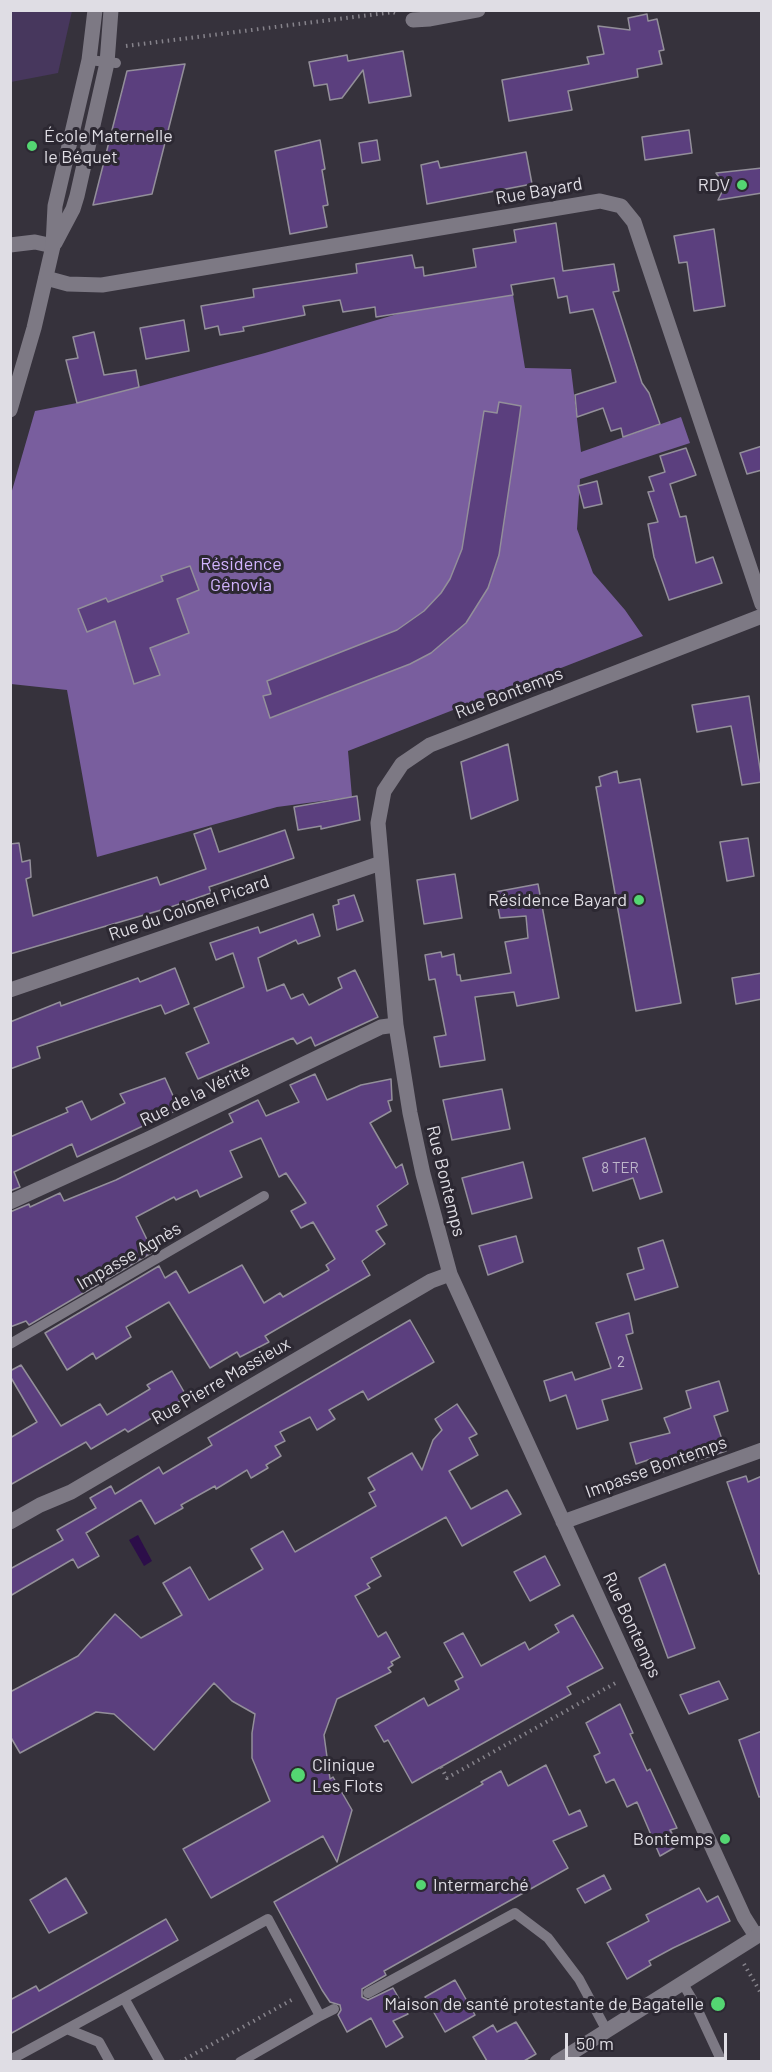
<!DOCTYPE html>
<html>
<head>
<meta charset="utf-8">
<style>
  body { margin:0 }
  #map { position:relative; width:772px; height:2072px; overflow:hidden; background:#36323c; font-family:Barlow,sans-serif }
  canvas { display:block }
  .frame { position:absolute; inset:0; border:12px solid #dfdde4; pointer-events:none }
  .scale { position:absolute; left:565px; top:2033px; width:162px; height:27px; box-sizing:border-box; border:3px solid #dfdde4; border-top:0; padding-left:8px; font-size:18px; line-height:21px; white-space:nowrap; color:#dfdde4; -webkit-text-stroke:4px #2c2832; paint-order:stroke }
</style>
</head>
<body>
<div id="map">
<canvas width="772" height="2072"></canvas>
<div class="frame"></div>
<div class="scale">50 m</div>
</div>
<script>
const context = document.querySelector('canvas').getContext('2d');
context.lineJoin = 'round';
function paint(path, color) {
  context.fillStyle = color;
  context.fill(path, 'evenodd');
}
function poly(rows) {
  const path = new Path2D();
  for (const r of rows) {
    path.moveTo(r[0], r[1]);
    for (let i = 2; i < r.length; i += 2) path.lineTo(r[i], r[i + 1]);
  }
  return path;
}
function trace(path, color, width, dash) {
  context.strokeStyle = color;
  context.lineWidth = width;
  context.lineCap = dash ? 'butt' : 'round';
  context.setLineDash(dash || []);
  context.stroke(path);
}
function label(font, color, halo, rows, align = 'center') {
  context.font = font + ' Barlow,sans-serif';
  context.lineWidth = 6;
  context.setLineDash([]);
  context.textBaseline = 'middle';
  context.strokeStyle = halo;
  context.fillStyle = color;
  for (const [text, x, y, turn = 0] of rows) {
    context.save();
    context.translate(x, y);
    context.rotate((+turn || 0) * Math.PI / 180);
    context.textAlign = isNaN(turn) ? turn : align;
    if (halo) context.strokeText(text, 0, 0);
    context.fillText(text, 0, 0);
    context.restore();
  }
}
paint(poly([
  [11,10,72,11,58,73,11,82]
]), '#47375d');
paint(poly([
  [513,295,525,368,571,369,581,452,681,417,690,443,580,479,577,529,593,573,625,610,643,636,348,751,352,797,277,807,97,857,67,690,11,684,11,494,35,411,77,403,265,353,404,312]
]), '#795e9e');
paint(poly([
  [138,1535,152,1561,144,1566,129,1540]
]), '#2c0e49');
const building = poly([
  [647,14,648,21,657,19,664,50,659,51,662,64,637,69,638,77,568,91,572,110,509,121,502,80,589,64,587,57,604,54,598,26,630,30,628,18,647,14],
  [403,51,411,96,369,103,363,70,342,98,330,100,327,84,314,86,309,62,347,55,348,61,403,51],
  [185,64,152,194,93,205,127,71,185,64],
  [689,130,692,153,645,160,642,137,689,130],
  [320,140,325,169,322,170,328,205,323,206,327,227,290,234,275,151,320,140],
  [377,140,380,160,362,163,359,143,377,140],
  [526,152,532,184,427,204,421,165,438,161,440,168,526,152],
  [762,168,762,193,718,200,725,186,716,173,762,168],
  [556,223,563,271,614,264,619,291,613,292,642,383,649,393,660,424,623,437,621,428,611,431,603,408,577,417,575,395,616,382,593,309,570,313,567,296,558,298,554,278,511,285,513,295,376,317,375,307,343,312,340,300,303,306,305,315,243,327,244,331,220,335,218,326,205,329,201,306,254,297,253,289,357,273,356,264,412,255,415,268,423,267,424,276,476,267,473,249,516,242,514,230,556,223],
  [714,229,725,306,694,311,687,262,679,263,674,236,714,229],
  [184,320,189,351,146,359,140,328,184,320],
  [94,332,104,375,136,370,139,387,77,403,66,360,78,358,73,337,94,332],
  [499,402,521,406,518,428,499,555,488,588,466,623,431,653,410,664,270,718,263,696,271,694,267,681,397,630,424,611,441,593,450,579,462,549,484,411,497,413,499,402],
  [762,446,762,470,747,474,740,453,762,446],
  [686,448,696,475,670,484,680,517,686,516,696,563,713,557,722,583,669,600,654,557,648,524,658,522,648,492,654,491,649,477,665,472,660,456,686,448],
  [597,481,602,504,584,508,578,486,597,481],
  [190,566,199,590,177,599,189,633,150,648,160,675,134,684,115,621,87,632,78,609,106,598,108,602,163,581,161,576,190,566],
  [749,696,762,782,742,785,731,726,697,732,692,705,749,696],
  [508,744,518,800,471,819,461,762,508,744],
  [617,771,619,783,640,779,681,1003,636,1011,596,787,601,786,599,777,617,771],
  [357,796,360,820,321,829,321,826,298,830,294,807,357,796],
  [211,828,219,852,285,830,294,858,209,887,211,893,168,908,10,954,10,844,19,843,22,862,30,860,31,877,26,879,33,916,157,877,160,885,206,869,194,834,211,828],
  [748,838,754,876,727,881,720,842,748,838],
  [455,874,462,918,424,924,417,880,455,874],
  [538,884,559,998,517,1006,514,992,475,997,485,1060,440,1067,434,1037,446,1035,435,979,429,980,425,955,441,952,442,957,454,954,457,975,460,975,461,981,511,973,505,942,528,938,526,916,500,918,495,892,538,884],
  [354,895,363,921,337,930,333,906,339,904,338,900,354,895],
  [313,914,320,936,298,944,296,940,258,958,267,991,284,984,291,999,303,994,309,1005,342,988,338,978,355,970,378,1017,315,1046,311,1037,297,1044,293,1038,198,1079,186,1053,209,1043,194,1008,244,987,233,953,216,960,210,943,258,927,260,933,313,914],
  [175,968,189,1004,165,1014,161,1005,37,1047,40,1058,10,1069,10,1022,60,1002,61,1006,138,978,140,982,175,968],
  [762,973,762,999,736,1004,732,978,762,973],
  [315,1074,327,1100,361,1085,391,1079,392,1100,388,1101,391,1111,370,1123,396,1168,402,1164,408,1184,377,1206,387,1225,376,1231,385,1244,362,1261,370,1275,265,1336,269,1342,240,1357,237,1352,210,1368,169,1302,126,1327,131,1337,96,1359,93,1353,67,1370,45,1333,159,1266,165,1278,176,1271,189,1293,242,1265,264,1303,280,1293,283,1297,329,1270,326,1265,335,1259,313,1222,301,1228,291,1211,306,1203,286,1173,279,1177,261,1138,230,1151,242,1177,200,1197,197,1190,176,1200,174,1197,136,1217,153,1252,29,1325,26,1321,10,1327,10,1212,29,1204,30,1207,60,1193,64,1201,116,1180,233,1122,229,1114,258,1100,266,1116,299,1102,290,1085,315,1074],
  [165,1078,179,1109,77,1157,72,1144,14,1172,20,1187,10,1191,10,1137,68,1112,66,1108,82,1101,91,1120,125,1103,120,1094,165,1078],
  [502,1089,510,1129,452,1140,443,1100,502,1089],
  [645,1138,662,1192,640,1199,633,1178,593,1191,583,1158,645,1138],
  [523,1162,532,1198,472,1214,462,1178,523,1162],
  [516,1236,523,1262,488,1275,479,1246,516,1236],
  [663,1240,678,1287,635,1300,627,1274,644,1269,638,1248,663,1240],
  [629,1313,633,1333,626,1335,642,1389,602,1400,608,1420,577,1429,566,1395,550,1401,544,1381,572,1372,575,1380,611,1368,596,1323,629,1313],
  [410,1320,434,1362,368,1400,363,1391,329,1410,335,1419,317,1430,310,1417,280,1432,285,1441,275,1446,281,1456,266,1465,268,1468,251,1478,247,1470,216,1489,215,1486,181,1505,183,1508,155,1524,141,1500,86,1533,99,1556,78,1568,73,1559,10,1596,10,1569,63,1540,57,1530,96,1508,90,1498,111,1486,115,1494,159,1467,163,1474,212,1445,208,1438,410,1320],
  [21,1365,61,1426,100,1404,107,1415,150,1389,147,1385,172,1371,187,1397,128,1432,125,1429,91,1449,86,1442,10,1485,10,1438,37,1422,10,1376,10,1371,21,1365],
  [719,1381,728,1411,714,1416,726,1451,656,1474,651,1459,636,1464,630,1443,670,1433,664,1418,691,1408,686,1391,719,1381],
  [457,1404,477,1434,469,1438,478,1455,449,1471,471,1509,507,1490,521,1514,462,1546,446,1517,371,1558,381,1576,367,1584,370,1588,355,1596,378,1637,386,1632,400,1657,391,1662,393,1665,388,1668,391,1672,337,1699,324,1735,330,1779,333,1777,352,1810,337,1862,323,1836,211,1898,183,1849,270,1801,252,1758,252,1733,255,1714,232,1701,214,1683,154,1750,114,1714,96,1712,20,1753,10,1736,10,1692,78,1656,115,1614,141,1638,182,1615,163,1583,190,1567,209,1600,263,1569,251,1549,283,1531,295,1552,376,1506,369,1493,375,1490,368,1478,412,1453,422,1470,433,1440,442,1430,435,1419,457,1404],
  [746,1476,748,1482,762,1476,762,1573,759,1574,727,1482,746,1476],
  [545,1556,560,1585,530,1601,514,1572,545,1556],
  [665,1564,695,1648,668,1658,639,1578,665,1564],
  [573,1615,603,1668,567,1687,571,1694,412,1783,388,1740,384,1742,375,1726,424,1698,428,1706,459,1689,455,1681,463,1677,444,1643,463,1633,481,1666,525,1642,529,1650,559,1632,555,1625,573,1615],
  [719,1681,728,1699,689,1714,680,1695,719,1681],
  [620,1704,633,1733,630,1734,647,1771,650,1769,677,1828,670,1830,679,1845,660,1856,637,1802,627,1807,614,1779,606,1783,594,1756,600,1753,586,1723,620,1704],
  [762,1731,762,1796,759,1797,739,1740,762,1731],
  [546,1765,569,1815,580,1810,587,1826,553,1841,568,1868,384,1971,386,1975,362,1989,362,1997,368,2000,393,1988,408,2014,393,2021,403,2037,386,2047,371,2018,347,2032,338,2015,341,2010,340,2005,330,2002,322,1990,274,1902,483,1784,481,1782,501,1771,508,1786,546,1765],
  [604,1875,611,1889,585,1903,577,1889,604,1875],
  [66,1878,87,1913,49,1933,30,1900,66,1878],
  [699,1888,707,1902,718,1896,730,1921,673,1948,649,1961,651,1965,627,1979,607,1943,649,1921,646,1915,699,1888],
  [166,1919,178,1940,10,2034,10,2000,36,1986,39,1991,166,1919],
  [455,1980,475,2015,445,2032,425,1997,455,1980],
  [516,2022,536,2054,524,2061,487,2061,473,2037,493,2025,497,2032,516,2022]
]);
paint(building, '#5b3f7e');
trace(building, '#938f9a', 1.5);
trace(poly([
  [126,46,393,12,398,14],
  [441,1767,447,1778,619,1681],
  [744,1964,762,1995],
  [180,2062,295,1998]
]), '#86838b', 4, [1.5, 4.5]);
trace(poly([
  [89,60,116,63],
  [10,1344,264,1196],
  [683,1984,695,2004,722,2062],
  [368,1993,515,1913,548,1938,579,1979,607,2031],
  [320,2016,334,2009],
  [67,2029,99,2042,110,2062],
  [10,2060,124,1998],
  [160,2062,124,1998,268,1919,320,2016,240,2062]
]), '#7d7984', 10);
trace(poly([
  [413,20,430,19,478,10],
  [10,245,35,242,53,246],
  [46,278,68,284,102,285,600,201,621,206,634,222,762,604],
  [10,990,381,863],
  [10,1202,148,1139,381,1027,396,1025],
  [10,1522,40,1505,71,1492,431,1281,450,1274],
  [563,1522,762,1450],
  [756,1936,744,1917,450,1274,423,1174,410,1113,396,1025,378,823,384,791,402,764,430,745,762,616]
]), '#7d7984', 15);
trace(poly([
  [55,243,73,209,77,196,107,63,111,10],
  [10,410,34,328,53,246,55,206,89,60,95,10],
  [557,2062,762,1933]
]), '#7d7984', 15);
for (const [x, y, r, color] of [
  [32,146,6,"#54d672"],
  [742,185,6,"#54d672"],
  [639,900,6,"#54d672"],
  [298,1775,8,"#54d672"],
  [725,1839,6,"#54d672"],
  [421,1885,6,"#54d672"],
  [718,2004,8,"#54d672"]
]) {
  const dot = new Path2D();
  dot.arc(x, y, r, 0, 2 * Math.PI);
  context.fillStyle = color;
  context.fill(dot);
  trace(dot, '#2c2832', 2);
}
label('15px', '#beb6ca', null, [
  ["8 TER",620,1168],
  ["2",621,1362]
]);
label('18px', '#dfdde4', '#2c2832', [
  ["École Maternelle",44,136,"left"],
  ["le Béquet",44,157,"left"],
  ["RDV",730,185],
  ["Résidence Bayard",627,900],
  ["Clinique",312,1765,"left"],
  ["Les Flots",312,1786,"left"],
  ["Bontemps",713,1839],
  ["Intermarché",433,1885,"left"],
  ["Maison de santé protestante de Bagatelle",704,2004]
], 'right');
label('18px', '#dfdde4', '#2c2832', [
  ["Rue Bayard",539,191,-10],
  ["Rue Bontemps",509,693,-21],
  ["Rue du Colonel Picard",189,908,-19],
  ["Rue de la Vérité",195,1095,-26],
  ["Rue Bontemps",446,1181,76],
  ["Impasse Agnès",129,1256,-30],
  ["Rue Pierre Massieux",221,1381,-30],
  ["Impasse Bontemps",656,1467,-20],
  ["Rue Bontemps",632,1625,65]
]);
label('18px', '#d2b4fe', '#2c2832', [
  ["Résidence",241,564],
  ["Génovia",241,585]
]);
</script>
</body>
</html>
